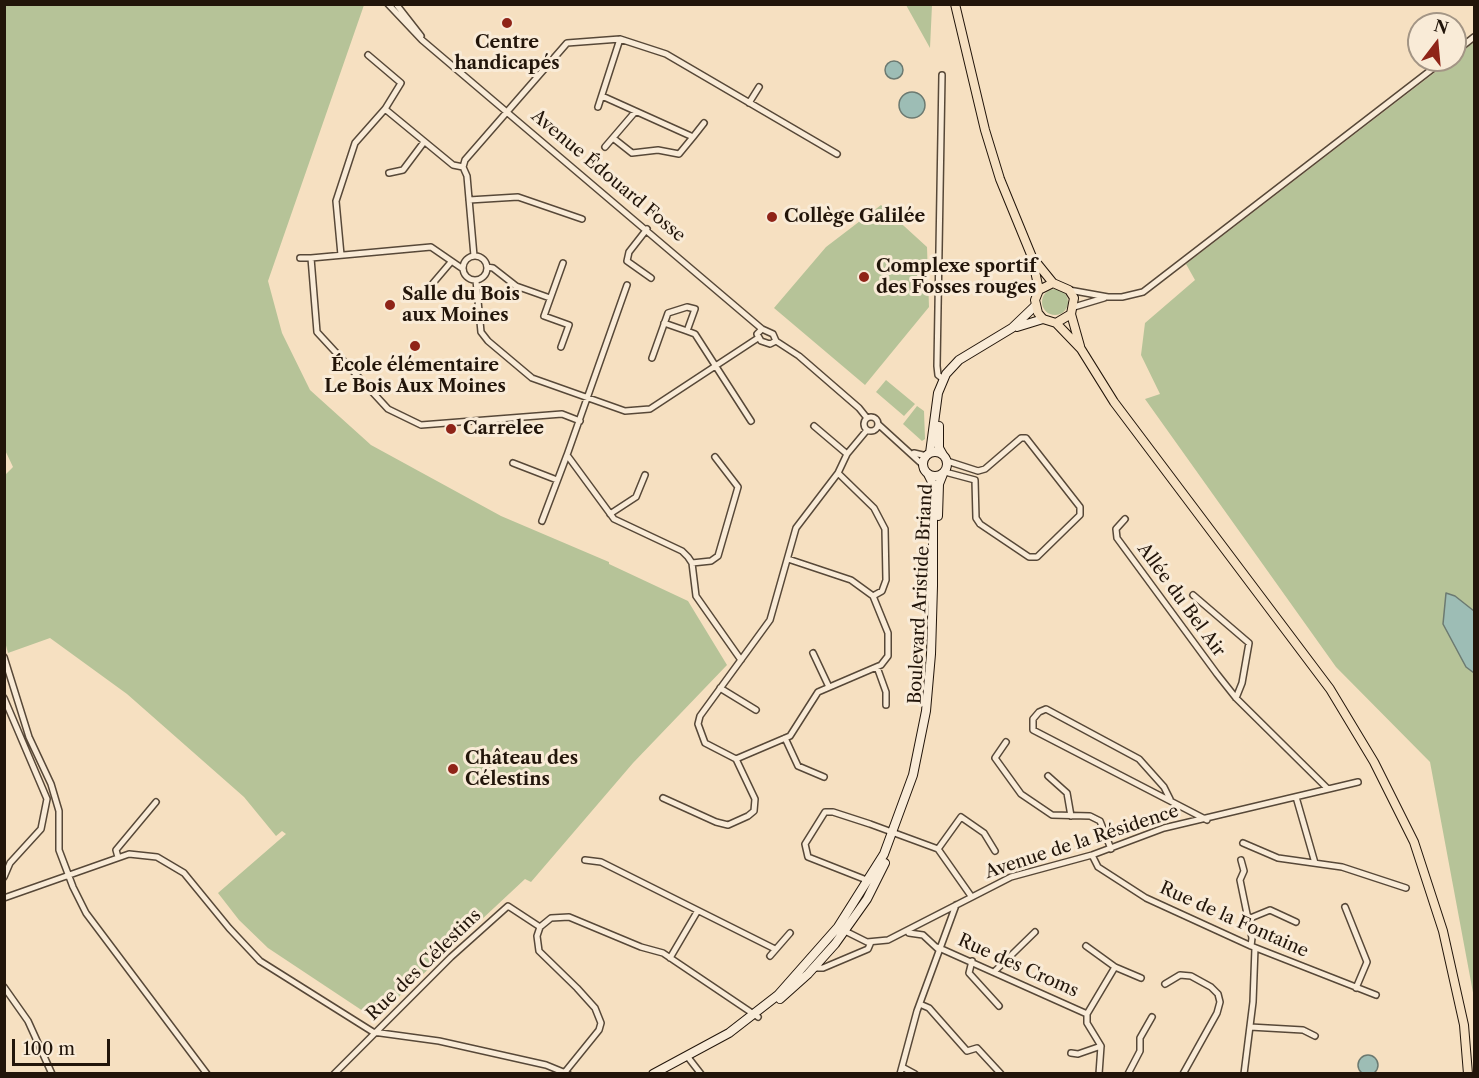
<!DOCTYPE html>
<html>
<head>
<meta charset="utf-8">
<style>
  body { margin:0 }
  #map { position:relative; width:1479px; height:1078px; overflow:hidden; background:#f6e0c1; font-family:"Libre Caslon Text",serif }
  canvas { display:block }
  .frame { position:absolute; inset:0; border:6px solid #22150a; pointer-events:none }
  .north { position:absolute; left:1407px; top:12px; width:60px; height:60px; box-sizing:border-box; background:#f9ebd7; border:2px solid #a39585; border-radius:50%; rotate:16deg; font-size:16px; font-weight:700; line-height:24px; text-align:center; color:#22150a }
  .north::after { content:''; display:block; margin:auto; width:21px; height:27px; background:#8f2418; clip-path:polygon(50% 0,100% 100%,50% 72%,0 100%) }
  .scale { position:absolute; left:12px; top:1039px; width:98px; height:27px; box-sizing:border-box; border:3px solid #22150a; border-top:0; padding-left:8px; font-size:18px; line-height:21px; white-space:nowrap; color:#22150a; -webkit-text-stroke:4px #f9ebd7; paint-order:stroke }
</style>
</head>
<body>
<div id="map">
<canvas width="1479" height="1078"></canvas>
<div class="frame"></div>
<div class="north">N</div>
<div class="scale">100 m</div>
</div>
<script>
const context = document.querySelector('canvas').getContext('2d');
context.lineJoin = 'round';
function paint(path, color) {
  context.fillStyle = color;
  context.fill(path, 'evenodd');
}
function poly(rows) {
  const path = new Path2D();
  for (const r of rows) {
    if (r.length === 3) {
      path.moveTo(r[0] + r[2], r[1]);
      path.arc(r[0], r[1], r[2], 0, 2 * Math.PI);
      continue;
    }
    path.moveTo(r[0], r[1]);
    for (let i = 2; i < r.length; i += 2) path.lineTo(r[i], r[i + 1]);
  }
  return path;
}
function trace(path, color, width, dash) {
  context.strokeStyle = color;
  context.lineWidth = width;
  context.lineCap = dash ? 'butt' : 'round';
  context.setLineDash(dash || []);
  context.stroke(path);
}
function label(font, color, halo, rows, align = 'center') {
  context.font = font + ' "Libre Caslon Text",serif';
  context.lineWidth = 6;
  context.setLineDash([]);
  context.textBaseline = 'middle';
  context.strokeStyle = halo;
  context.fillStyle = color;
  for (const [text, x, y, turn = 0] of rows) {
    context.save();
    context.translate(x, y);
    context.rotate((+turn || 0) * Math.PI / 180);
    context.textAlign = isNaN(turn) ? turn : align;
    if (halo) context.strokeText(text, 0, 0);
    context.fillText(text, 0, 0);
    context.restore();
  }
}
paint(poly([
  [4,5,364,5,268,281,282,333,310,390,371,445,501,516,609,562,609,564,688,601,727,665,633,763,531,882,525,879,375,1019,268,948,239,920,218,893,286,834,282,831,276,836,244,797,127,694,50,638,8,653,4,638,4,476,13,467,4,448],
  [906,5,932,5,930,48],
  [1474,42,1474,998,1430,762,1336,667,1145,399,1160,394,1141,355,1145,323,1195,280,1186,264,1451,60,1455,60,1455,57],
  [881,205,927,247,929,307,865,385,774,308,826,247],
  [1055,302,13],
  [886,380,915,404,904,416,876,392],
  [917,406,924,411,925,439,922,441,903,424]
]), '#b6c398');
const water = poly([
  [894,70,9],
  [912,105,13],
  [1446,593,1455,596,1474,611,1474,673,1466,667,1443,624,1446,593],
  [1368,1065,10]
]);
paint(water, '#9dbdb5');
trace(water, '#6c7a71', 1.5);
const minor = poly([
  [388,4,422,40,762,329],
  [396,4,421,36],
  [1455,52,1474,37],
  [942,75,937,366,938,375,943,379],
  [602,96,693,137,679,154,658,150,632,153,613,138],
  [749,103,759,87],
  [598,107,620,39],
  [385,109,453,165,463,167],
  [693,137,704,123],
  [605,147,635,112],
  [389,173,403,170,424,142],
  [469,200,518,197,582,219],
  [647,229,629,252,627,261,651,278],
  [341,255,336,201,355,143,385,109,401,83,368,55],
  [474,256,467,176,463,167,465,160,567,43,620,39,666,54,837,154],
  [475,268,12],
  [300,258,311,258],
  [487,267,493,268,516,286,550,298],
  [463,269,431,247,311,258,317,332,388,409,421,425,562,414,580,421],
  [476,280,481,332,488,341,532,378,625,411,650,409,758,338],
  [627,285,567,455,614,519,682,551,688,557,692,563,696,596,741,660],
  [428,289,451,262],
  [1069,290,1108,297,1122,297,1143,292,1444,60],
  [1074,307,1104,298],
  [664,323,687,331],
  [762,329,773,334,776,341,770,344,761,341,757,334,762,329],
  [776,341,799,356,859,408,867,418],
  [561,347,569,325,544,316,563,263],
  [652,358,668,313,687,307,695,309,687,331,695,334,751,421],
  [871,424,7],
  [878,424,923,465],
  [814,426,847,454],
  [914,453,927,456],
  [513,463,557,480],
  [945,472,975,480,976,518,980,524,1029,557,1037,557,1080,515,1080,507,1026,438,1021,438,985,469,978,471,947,461],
  [610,514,636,497,645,475],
  [1125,519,1116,529,1117,538,1217,674,1236,698,1328,789],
  [542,521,567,455],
  [788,559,851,580,873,596],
  [692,563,711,561,718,556,738,487,715,457],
  [1193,595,1249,643,1242,683,1236,698],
  [813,653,829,687],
  [4,657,29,737,51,784,59,811,59,850,73,887,86,913,207,1074],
  [877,667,886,692,886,705],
  [720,688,756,710],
  [4,698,47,799,41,829,10,863,4,877],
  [785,738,798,766,824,777],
  [1006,742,995,758,1021,794,1052,815,1090,816,1100,821,1111,849],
  [736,759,790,736,818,692,881,665,888,656,888,633,873,596,882,591,886,580,885,529,874,508,838,473],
  [736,759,705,743,698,724,700,716,770,620,796,528,838,473,847,454,867,430],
  [1048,776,1067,793,1071,816],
  [1296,797,1315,863],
  [663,798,716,822,728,825,748,816,754,811,755,799,736,759],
  [1170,799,1164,787,1139,759,1046,709,1039,712,1033,719,1033,730,1207,820],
  [1243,843,1278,858,1342,867,1406,888],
  [938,849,961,817,984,833,995,851],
  [1092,855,1098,867,1146,898,1251,946,1376,995],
  [118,857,116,850,156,802],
  [585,860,601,862,775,949],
  [1241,860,1244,871,1240,880,1252,938,1251,946],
  [869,881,808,857,805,844,825,812,833,812,870,824,938,849,971,896],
  [4,898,129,854,157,857,184,873,229,928,260,961,373,1032,439,1041,546,1065,568,1074],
  [1345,907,1367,962,1356,988],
  [1248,919,1270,910,1296,922],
  [843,930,867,942,888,940,1011,877,1092,855,1164,828,1358,782],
  [909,933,923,935,938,949],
  [1086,946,1115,967],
  [937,947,1087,1014],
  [770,956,790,933],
  [670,958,697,912],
  [972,961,969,973,999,1006],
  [814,968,823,968,868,949,871,942],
  [995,971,1035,932],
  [1165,984,1180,975,1191,976,1211,987,1218,994,1220,1002,1217,1013,1183,1074],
  [4,987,28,1021,52,1074],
  [922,1005,929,1008,967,1051,977,1048,1001,1074],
  [1250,1027,1303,1030,1315,1036],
  [1071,1053,1078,1054,1101,1046],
  [687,1056,701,1074],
  [902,1067,915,1074],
  [565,1072,599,1030,601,1023,595,1008,577,988,539,951,537,936,540,927,551,918,569,917,641,947,663,953,758,1017],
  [334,1074,451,957,508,906,540,927],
  [900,1074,917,1011,956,905],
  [1099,1074,1101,1046,1087,1023,1087,1014,1115,967,1141,978],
  [1128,1074,1140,1051,1140,1038,1152,1017],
  [1244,1074,1253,1002,1255,948]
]);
const secondary = poly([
  [1017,327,1043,319],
  [939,426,939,448,943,455],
  [935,464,12],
  [930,453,938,393,946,374,959,360,1012,328,1035,306],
  [938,516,939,484,943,474],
  [780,999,808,974,835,944,867,899,885,863],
  [653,1074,729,1033,778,995,838,927,884,854,913,775,926,711,931,654,933,586,933,484,928,474]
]);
const primary = poly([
  [955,4,985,130,1000,179,1032,257,1039,290],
  [1036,262,1053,283,1069,290,1074,298,1071,314,1056,323,1043,319,1038,313,1035,300,1039,290,1053,283],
  [1071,314,1080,346],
  [1056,323,1081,349,1114,402,1330,689,1374,762,1414,842,1443,931,1464,1025,1468,1074]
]);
trace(minor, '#574838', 8);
trace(secondary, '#22150a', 10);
trace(primary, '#22150a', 10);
trace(minor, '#f9ebd7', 5);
trace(secondary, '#f9ebd7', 8);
trace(primary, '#f6e0c1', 8);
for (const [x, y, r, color] of [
  [507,23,6,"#8f2418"],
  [772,217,6,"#8f2418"],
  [864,277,6,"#8f2418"],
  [390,305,6,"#8f2418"],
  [415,346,6,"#8f2418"],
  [451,429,6,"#8f2418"],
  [453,769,6,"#8f2418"]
]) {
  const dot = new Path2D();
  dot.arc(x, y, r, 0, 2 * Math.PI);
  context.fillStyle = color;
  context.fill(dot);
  trace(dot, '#f9ebd7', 2);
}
label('bold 18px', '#22150a', '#f9ebd7', [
  ["Centre",507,43,"center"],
  ["handicapés",507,64,"center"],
  ["Collège Galilée",784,217],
  ["Complexe sportif",876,267],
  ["des Fosses rouges",876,288],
  ["Salle du Bois",402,295],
  ["aux Moines",402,316],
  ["École élémentaire",415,366,"center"],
  ["Le Bois Aux Moines",415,387,"center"],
  ["Carrelee",463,429],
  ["Château des",465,759],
  ["Célestins",465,780]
], 'left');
label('18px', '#22150a', '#f9ebd7', [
  ["Avenue Édouard Fosse",608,176,40],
  ["Boulevard Aristide Briand",921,594,-87],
  ["Allée du Bel Air",1181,600,54],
  ["Avenue de la Résidence",1082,842,-18],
  ["Rue de la Fontaine",1234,920,24],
  ["Rue des Célestins",424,965,-44],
  ["Rue des Croms",1018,966,24]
]);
</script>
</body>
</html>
